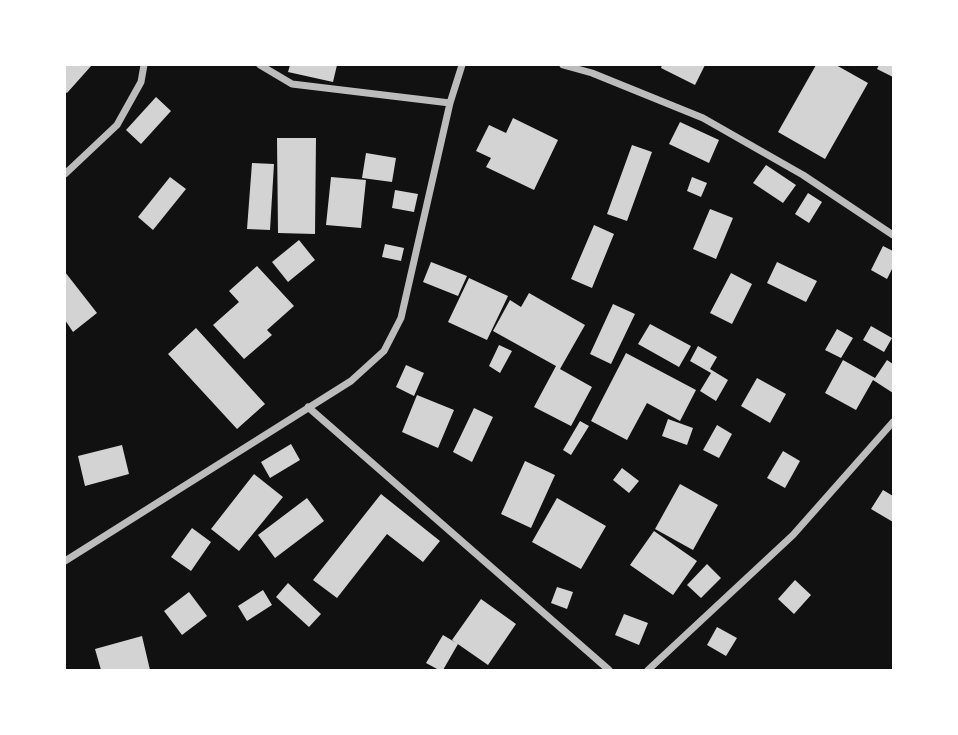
<!DOCTYPE html>
<html>
<head>
<meta charset="utf-8">
<style>
  body { margin:0 }
  #map { position:relative; width:958px; height:735px; overflow:hidden; background:#111; font-family:Karla,sans-serif }
  canvas { display:block }
  .frame { position:absolute; inset:0; border:66px solid #fff; pointer-events:none }
</style>
</head>
<body>
<div id="map">
<canvas width="958" height="735"></canvas>
<div class="frame"></div>
</div>
<script>
const context = document.querySelector('canvas').getContext('2d');
context.lineJoin = 'round';
function paint(path, color) {
  context.fillStyle = color;
  context.fill(path, 'evenodd');
}
function poly(rows) {
  const path = new Path2D();
  for (const r of rows) {
    path.moveTo(r[0], r[1]);
    for (let i = 2; i < r.length; i += 2) path.lineTo(r[i], r[i + 1]);
  }
  return path;
}
function trace(path, color, width, dash) {
  context.strokeStyle = color;
  context.lineWidth = width;
  context.lineCap = dash ? 'butt' : 'round';
  context.setLineDash(dash || []);
  context.stroke(path);
}
paint(poly([
  [65,65,92,65,67,93,65,92],
  [290,65,337,65,333,82,288,72],
  [662,65,705,65,695,85,661,68],
  [816,65,836,65,868,83,825,159,778,132],
  [879,65,893,65,893,77,877,69],
  [156,97,171,111,141,144,126,130],
  [513,118,558,140,534,190,486,167,491,158,476,151,489,125,506,133],
  [680,122,719,140,709,163,669,144],
  [277,138,316,138,315,234,278,233],
  [632,145,652,152,627,221,607,214],
  [366,153,396,158,392,182,362,178],
  [252,163,274,164,270,230,247,229],
  [766,165,796,185,783,203,753,183],
  [170,177,186,189,153,230,138,217],
  [331,177,366,180,361,228,326,225],
  [692,177,707,183,701,197,687,191],
  [395,190,418,194,414,212,392,208],
  [808,193,822,202,809,223,795,214],
  [710,209,733,218,716,259,693,249],
  [594,225,614,234,592,288,571,279],
  [299,240,315,260,288,282,272,262],
  [385,244,404,248,401,261,382,257],
  [883,246,893,251,893,267,887,279,871,270],
  [431,262,467,276,458,296,423,282],
  [777,262,817,281,806,302,767,283],
  [257,266,294,306,267,330,272,335,244,359,213,325,239,302,229,291],
  [65,272,97,313,73,332,65,320],
  [731,273,752,284,732,324,710,313],
  [469,278,508,296,487,340,448,322],
  [529,293,585,325,560,369,592,387,571,426,534,407,556,366,493,331,510,300,521,307],
  [613,304,635,314,611,364,590,354],
  [650,324,691,346,679,367,638,344],
  [871,326,892,338,884,352,863,340],
  [196,328,265,404,237,429,168,354],
  [837,329,853,338,841,358,825,350],
  [499,345,512,351,500,373,489,366],
  [698,346,717,357,710,369,728,380,716,401,700,391,711,373,690,361],
  [626,353,696,390,680,421,647,403,627,440,591,421],
  [843,360,875,378,887,360,893,364,893,393,873,380,856,410,825,393],
  [406,365,424,373,414,396,396,387],
  [757,378,786,394,770,423,741,406],
  [417,395,454,410,438,448,402,432],
  [474,408,493,417,472,462,453,452],
  [668,419,693,428,687,445,662,436],
  [580,421,589,426,571,455,563,450],
  [717,425,732,434,719,458,703,450],
  [291,444,300,460,270,478,261,462],
  [122,445,129,474,85,486,78,456],
  [783,451,800,461,785,488,767,478],
  [525,461,555,475,531,528,501,514],
  [622,468,639,481,629,493,613,480],
  [254,474,283,497,239,551,211,529],
  [680,484,718,505,693,550,655,529],
  [883,490,893,496,893,522,871,509],
  [381,494,440,541,423,562,387,534,337,598,313,580],
  [307,498,324,521,275,558,258,535],
  [557,498,606,526,581,569,532,542],
  [192,528,211,542,191,571,171,557],
  [654,531,697,561,673,595,630,565],
  [707,564,721,578,701,598,687,585],
  [795,580,811,595,794,614,778,599],
  [288,583,321,614,309,627,276,597],
  [557,587,573,592,567,609,551,603],
  [263,590,272,605,247,621,238,606],
  [189,592,207,616,182,635,164,611],
  [481,599,516,624,488,665,452,640],
  [624,614,648,623,639,645,615,635],
  [717,627,737,638,726,656,707,645],
  [443,635,458,644,443,670,439,670,426,663],
  [142,636,150,670,101,670,95,649]
]), '#d3d3d3');
trace(poly([
  [260,65,292,84,450,103],
  [563,65,592,73,703,118,803,175,893,235],
  [65,174,117,125,141,82,144,65],
  [308,407,609,670],
  [65,561,351,381,384,351,401,318,450,103,462,65],
  [648,670,793,535,893,422]
]), '#bcbcbc', 7);
</script>
</body>
</html>
